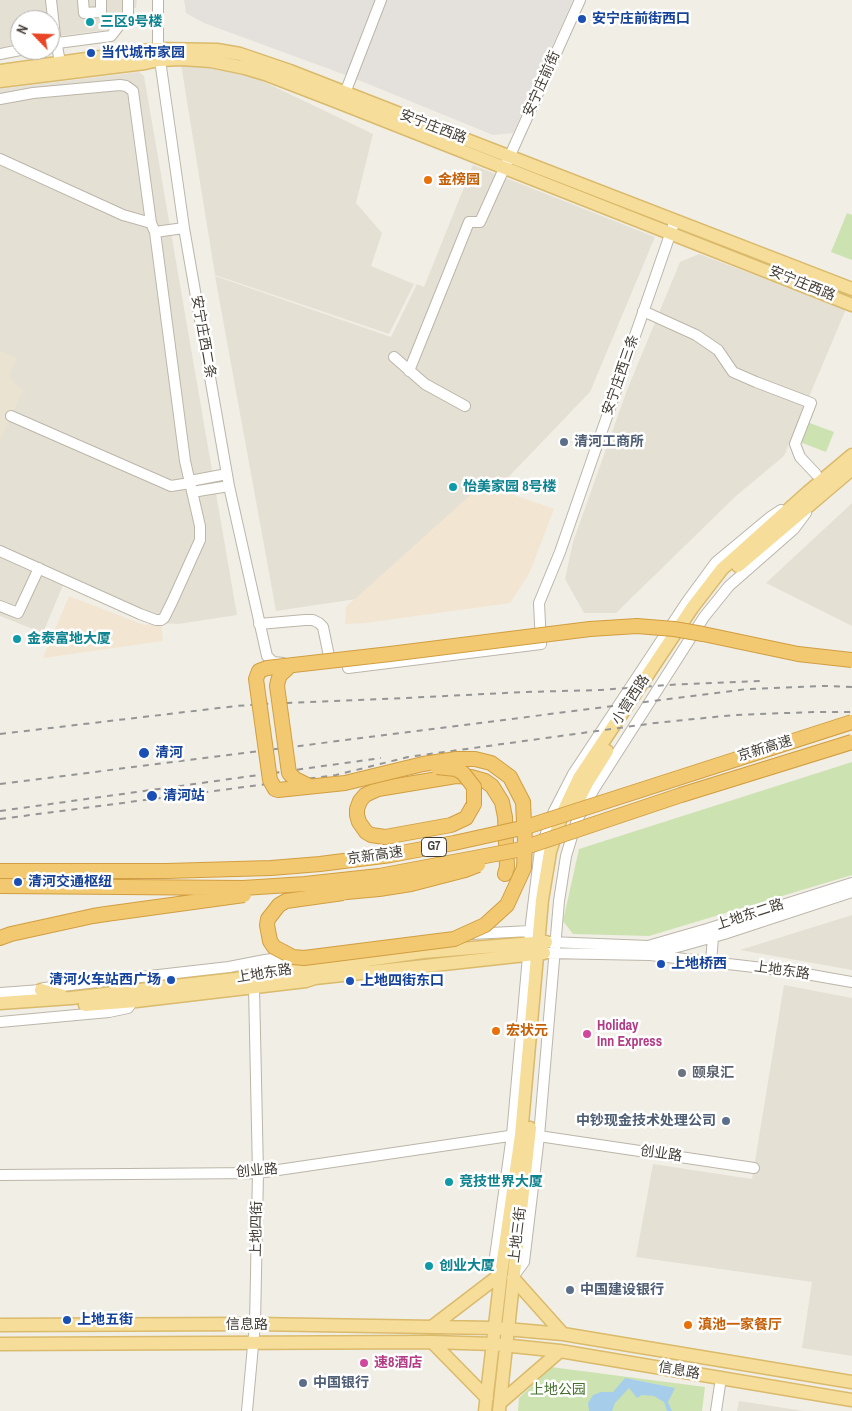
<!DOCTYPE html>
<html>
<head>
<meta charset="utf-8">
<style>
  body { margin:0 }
  #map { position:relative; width:852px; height:1411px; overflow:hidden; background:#f1eee6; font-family:"Archivo Narrow",sans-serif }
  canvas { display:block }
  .north { position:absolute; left:10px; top:10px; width:50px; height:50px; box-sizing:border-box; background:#fff; border:1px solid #b4b2af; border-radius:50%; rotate:294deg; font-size:14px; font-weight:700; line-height:20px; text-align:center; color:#443e36 }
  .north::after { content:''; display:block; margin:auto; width:18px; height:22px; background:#e94625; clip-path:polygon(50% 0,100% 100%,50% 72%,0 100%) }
</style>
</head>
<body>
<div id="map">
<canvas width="852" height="1411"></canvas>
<div class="north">N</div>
</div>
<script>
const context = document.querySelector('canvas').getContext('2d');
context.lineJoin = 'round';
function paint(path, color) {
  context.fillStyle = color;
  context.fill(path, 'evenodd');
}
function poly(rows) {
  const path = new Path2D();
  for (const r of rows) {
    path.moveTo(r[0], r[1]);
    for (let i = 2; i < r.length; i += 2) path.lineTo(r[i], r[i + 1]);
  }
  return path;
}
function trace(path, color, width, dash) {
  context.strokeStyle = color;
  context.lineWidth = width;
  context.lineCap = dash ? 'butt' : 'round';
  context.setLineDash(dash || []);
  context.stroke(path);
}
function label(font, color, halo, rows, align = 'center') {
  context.font = font + ' "Archivo Narrow","Noto Sans SC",sans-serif';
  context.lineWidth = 5;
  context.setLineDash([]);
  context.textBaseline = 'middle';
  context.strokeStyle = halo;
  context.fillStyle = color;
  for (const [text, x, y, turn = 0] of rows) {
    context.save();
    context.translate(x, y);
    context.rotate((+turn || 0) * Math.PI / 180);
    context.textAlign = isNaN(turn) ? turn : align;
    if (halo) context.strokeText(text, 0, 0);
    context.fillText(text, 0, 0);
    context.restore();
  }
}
paint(poly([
  [0,0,137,0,136,8,125,8,107,30,50,37,50,20,20,20,20,43,0,48],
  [181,64,233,67,373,134,356,203,382,233,371,266,414,284,389,334,215,275],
  [139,72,144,76,237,615,178,624,144,622,63,585,43,633,0,616,0,89],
  [473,165,655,237,590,392,497,489,383,595,276,611,215,276,391,337,417,284,424,287],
  [699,254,846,309,784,456,736,496,616,613,584,613,565,579,573,542,627,390,680,262],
  [852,503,852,626,766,583],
  [852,915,852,970,740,950],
  [784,985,852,998,852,1356,802,1348,812,1282,636,1257,653,1164,752,1179],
  [739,1401,804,1411,737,1411]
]), '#e5e0d4');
paint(poly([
  [478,488,497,489,554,509,529,574,510,603,365,623,345,624,346,607],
  [69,596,144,625,161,623,163,641,43,658]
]), '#f2e5d2');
paint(poly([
  [184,0,573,0,513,133,493,135,351,77,204,23,186,13]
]), '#e4e0db');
paint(poly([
  [0,351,18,359,13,366,9,377,14,383,23,390,0,441]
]), '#eae3d1');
paint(poly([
  [847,213,852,215,852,260,831,252],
  [807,422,834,432,826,452,800,442],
  [852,762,852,875,649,936,573,934,563,921,579,849],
  [551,1367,705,1387,702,1411,518,1411,519,1398]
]), '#cce3b1');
paint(poly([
  [625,1378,675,1388,668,1402,672,1411,667,1411,664,1402,654,1396,642,1395,637,1398,629,1388,615,1403,612,1411,589,1411,588,1403,593,1395,601,1392,613,1392]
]), '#a6cdea');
const minor = poly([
  [51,0,55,36,60,62],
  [83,0,84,13,101,12,101,0],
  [158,0,158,49,159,60,161,67,184,228,229,486,267,656,273,662,283,663],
  [50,44,111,36,128,14,128,0],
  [0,54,20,50],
  [345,93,381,0],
  [0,99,33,93,120,85,126,86,133,91,151,223,155,232,185,461,200,526,200,540,172,602,164,618,161,620,156,620,140,614,0,551],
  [0,159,123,215,151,223],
  [155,232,184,228],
  [643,311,696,335,718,350,733,372,756,382,811,403,795,444,800,457,816,474],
  [394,357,425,384,465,406],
  [409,371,469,222,480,222,580,0],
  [11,416,171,486,190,483],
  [190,481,227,474],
  [192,492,229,486],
  [0,606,18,613,39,568],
  [259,624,305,620,313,620,319,623,323,627,329,656],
  [339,660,347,662,348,668,541,644,539,603,560,552,673,226],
  [471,934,530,931],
  [550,942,648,946,707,929,852,883],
  [547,953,650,955,789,971,852,982],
  [656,953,724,934,852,892],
  [711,962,713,937],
  [0,993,41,990,44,988,229,967,265,960,293,956],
  [0,1022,109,1012,128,1008,133,1001],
  [532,1135,754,1168],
  [0,1175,258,1173,516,1135],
  [500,1273,495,1257,512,1135,531,923,540,850,554,811,573,774,686,603,716,562,769,518,781,510],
  [513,1277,524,1262,539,1136,559,901,566,856,577,820,594,789,704,617,729,586,794,529,806,513],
  [247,1411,255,1324,258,1173,254,987],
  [716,1411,721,1378]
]);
const major = poly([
  [0,71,158,49,217,50,240,54,290,71,485,147,852,289],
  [0,81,145,63,159,60,182,59,211,61,245,68,265,74,335,101,852,305],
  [738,566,852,469],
  [578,801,587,783,607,751],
  [41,990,61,995],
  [0,1003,71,998,235,979,423,952,546,942],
  [85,1005,136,1001,306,981,315,978,544,953],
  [513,1278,563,1334],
  [0,1325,255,1324,494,1328,563,1334,852,1382],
  [433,1326,501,1274],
  [432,1342,487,1398],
  [0,1344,432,1342,493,1344,560,1351,852,1400],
  [500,1403,560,1351],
  [485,1411,501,1274,521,1135,542,900,550,852,562,814,579,778,692,608,722,569,808,492,852,455],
  [499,1411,530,1128]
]);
const highway = poly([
  [474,804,466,818,451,825,385,837,371,835,366,832,359,822,357,815,357,809,360,801,365,795,378,789,456,776,471,777,485,781,492,786,502,802,505,817,507,867,505,874],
  [0,938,11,934,93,916,106,914]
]);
trace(minor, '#bcb6a9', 12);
trace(major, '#daba6b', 15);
trace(highway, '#d19e41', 16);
trace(minor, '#fff', 10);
trace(major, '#f6dd9a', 12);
trace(highway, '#f2c970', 14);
trace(poly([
  [0,734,236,706,263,704,405,698,525,692,601,690,667,685,760,681],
  [0,784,747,689,825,686,852,687],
  [0,811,381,758],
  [0,819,336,775,408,757,655,723,734,715,814,712,852,712]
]), '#959595', 2, [6, 6]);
const highwayBridge = poly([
  [291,665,280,675,278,681,277,686,289,773,295,779,309,786],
  [437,767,456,769,463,773,474,787,474,804],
  [0,871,166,871,271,868,320,864,391,855,454,843,526,827,852,722],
  [0,886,243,888,305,884,379,876,517,850,681,795,852,742],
  [336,893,379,889,411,884,465,870,478,865],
  [343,893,286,901,279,905,268,919,267,925,270,941,274,947,293,957,304,958,454,939,485,925,507,905,524,868,525,842,523,802,510,777,491,763,475,759,456,759,423,764,345,783,278,790,275,789,270,780,256,679,259,671,267,668,390,654,590,629,637,626,674,629,703,634,798,654,852,660],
  [106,914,244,895]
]);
trace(highwayBridge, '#d19e41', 16, []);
trace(highwayBridge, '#f2c970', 14);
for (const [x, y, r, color] of [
  [582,19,5,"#1a4fb4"],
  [90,22,5,"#0f9aa8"],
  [91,53,5,"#1a4fb4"],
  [428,180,5,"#e8710a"],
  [564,442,5,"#5c6f8a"],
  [453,487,5,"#0f9aa8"],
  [17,639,5,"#0f9aa8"],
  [144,753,6,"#1a4fb4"],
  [152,796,6,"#1a4fb4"],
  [18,882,5,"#1a4fb4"],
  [661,964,5,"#1a4fb4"],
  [171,980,5,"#1a4fb4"],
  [350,981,5,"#1a4fb4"],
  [496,1031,5,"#e8710a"],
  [587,1034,5,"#d1479c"],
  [682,1073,5,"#6b7280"],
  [726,1121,5,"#5c6f8a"],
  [449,1182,5,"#0f9aa8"],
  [429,1266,5,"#0f9aa8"],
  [570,1290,5,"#5c6f8a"],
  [67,1320,5,"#1a4fb4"],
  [688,1325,5,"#e8710a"],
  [364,1363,5,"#d1479c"],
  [303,1383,5,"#5c6f8a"]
]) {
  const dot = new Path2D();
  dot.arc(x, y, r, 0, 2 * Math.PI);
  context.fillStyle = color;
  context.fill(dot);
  trace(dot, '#fff', 2);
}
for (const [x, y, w] of [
  [434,847,25]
]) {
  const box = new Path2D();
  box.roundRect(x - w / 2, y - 9.5, w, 19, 4);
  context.fillStyle = '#fff';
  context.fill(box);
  trace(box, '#443e36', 1);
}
label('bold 12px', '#443e36', null, [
  ["G7",434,847]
]);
label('bold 14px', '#164399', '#fff', [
  ["安宁庄前街西口",592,19],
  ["当代城市家园",101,53],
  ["清河",155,753],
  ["清河站",163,796],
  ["清河交通枢纽",28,882],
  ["上地桥西",671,964],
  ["清河火车站西广场",161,980,"right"],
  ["上地四街东口",360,981],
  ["上地五街",77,1320]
], 'left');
label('bold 14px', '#0d838f', '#fff', [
  ["三区9号楼",100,22],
  ["怡美家园 8号楼",463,487],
  ["金泰富地大厦",27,639],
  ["竞技世界大厦",459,1182],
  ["创业大厦",439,1266]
], 'left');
label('14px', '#443e36', '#fff', [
  ["安宁庄前街",542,84,-66],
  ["安宁庄西路",433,127,21],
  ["安宁庄西路",802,284,22],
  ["安宁庄西二条",203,337,80],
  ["安宁庄西三条",621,375,-71],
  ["小营西路",631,700,-57],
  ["京新高速",765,749,-17],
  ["京新高速",375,856,-8],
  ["上地东二路",750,915,-18],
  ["上地东路",782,971,8],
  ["上地东路",264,974,-9],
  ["创业路",661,1154,8],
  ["创业路",257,1171,-5],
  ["上地四街",257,1229,-89],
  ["上地三街",518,1235,-83],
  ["信息路",247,1325],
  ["信息路",679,1371,10]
]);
label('bold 14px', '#c56008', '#fff', [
  ["金榜园",438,180],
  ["宏状元",506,1031],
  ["滇池一家餐厅",698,1325]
], 'left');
label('bold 14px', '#4e5e75', '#fff', [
  ["清河工商所",574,442],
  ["中钞现金技术处理公司",716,1121,"right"],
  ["中国建设银行",580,1290],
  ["中国银行",313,1383]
], 'left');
label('bold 14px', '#b23c85', '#fff', [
  ["Holiday",597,1026],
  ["Inn Express",597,1042],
  ["速8酒店",374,1363]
], 'left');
label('bold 14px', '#5b616d', '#fff', [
  ["颐泉汇",692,1073]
], 'left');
label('14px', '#46702e', '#fff', [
  ["上地公园",558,1390]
]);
</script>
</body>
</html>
